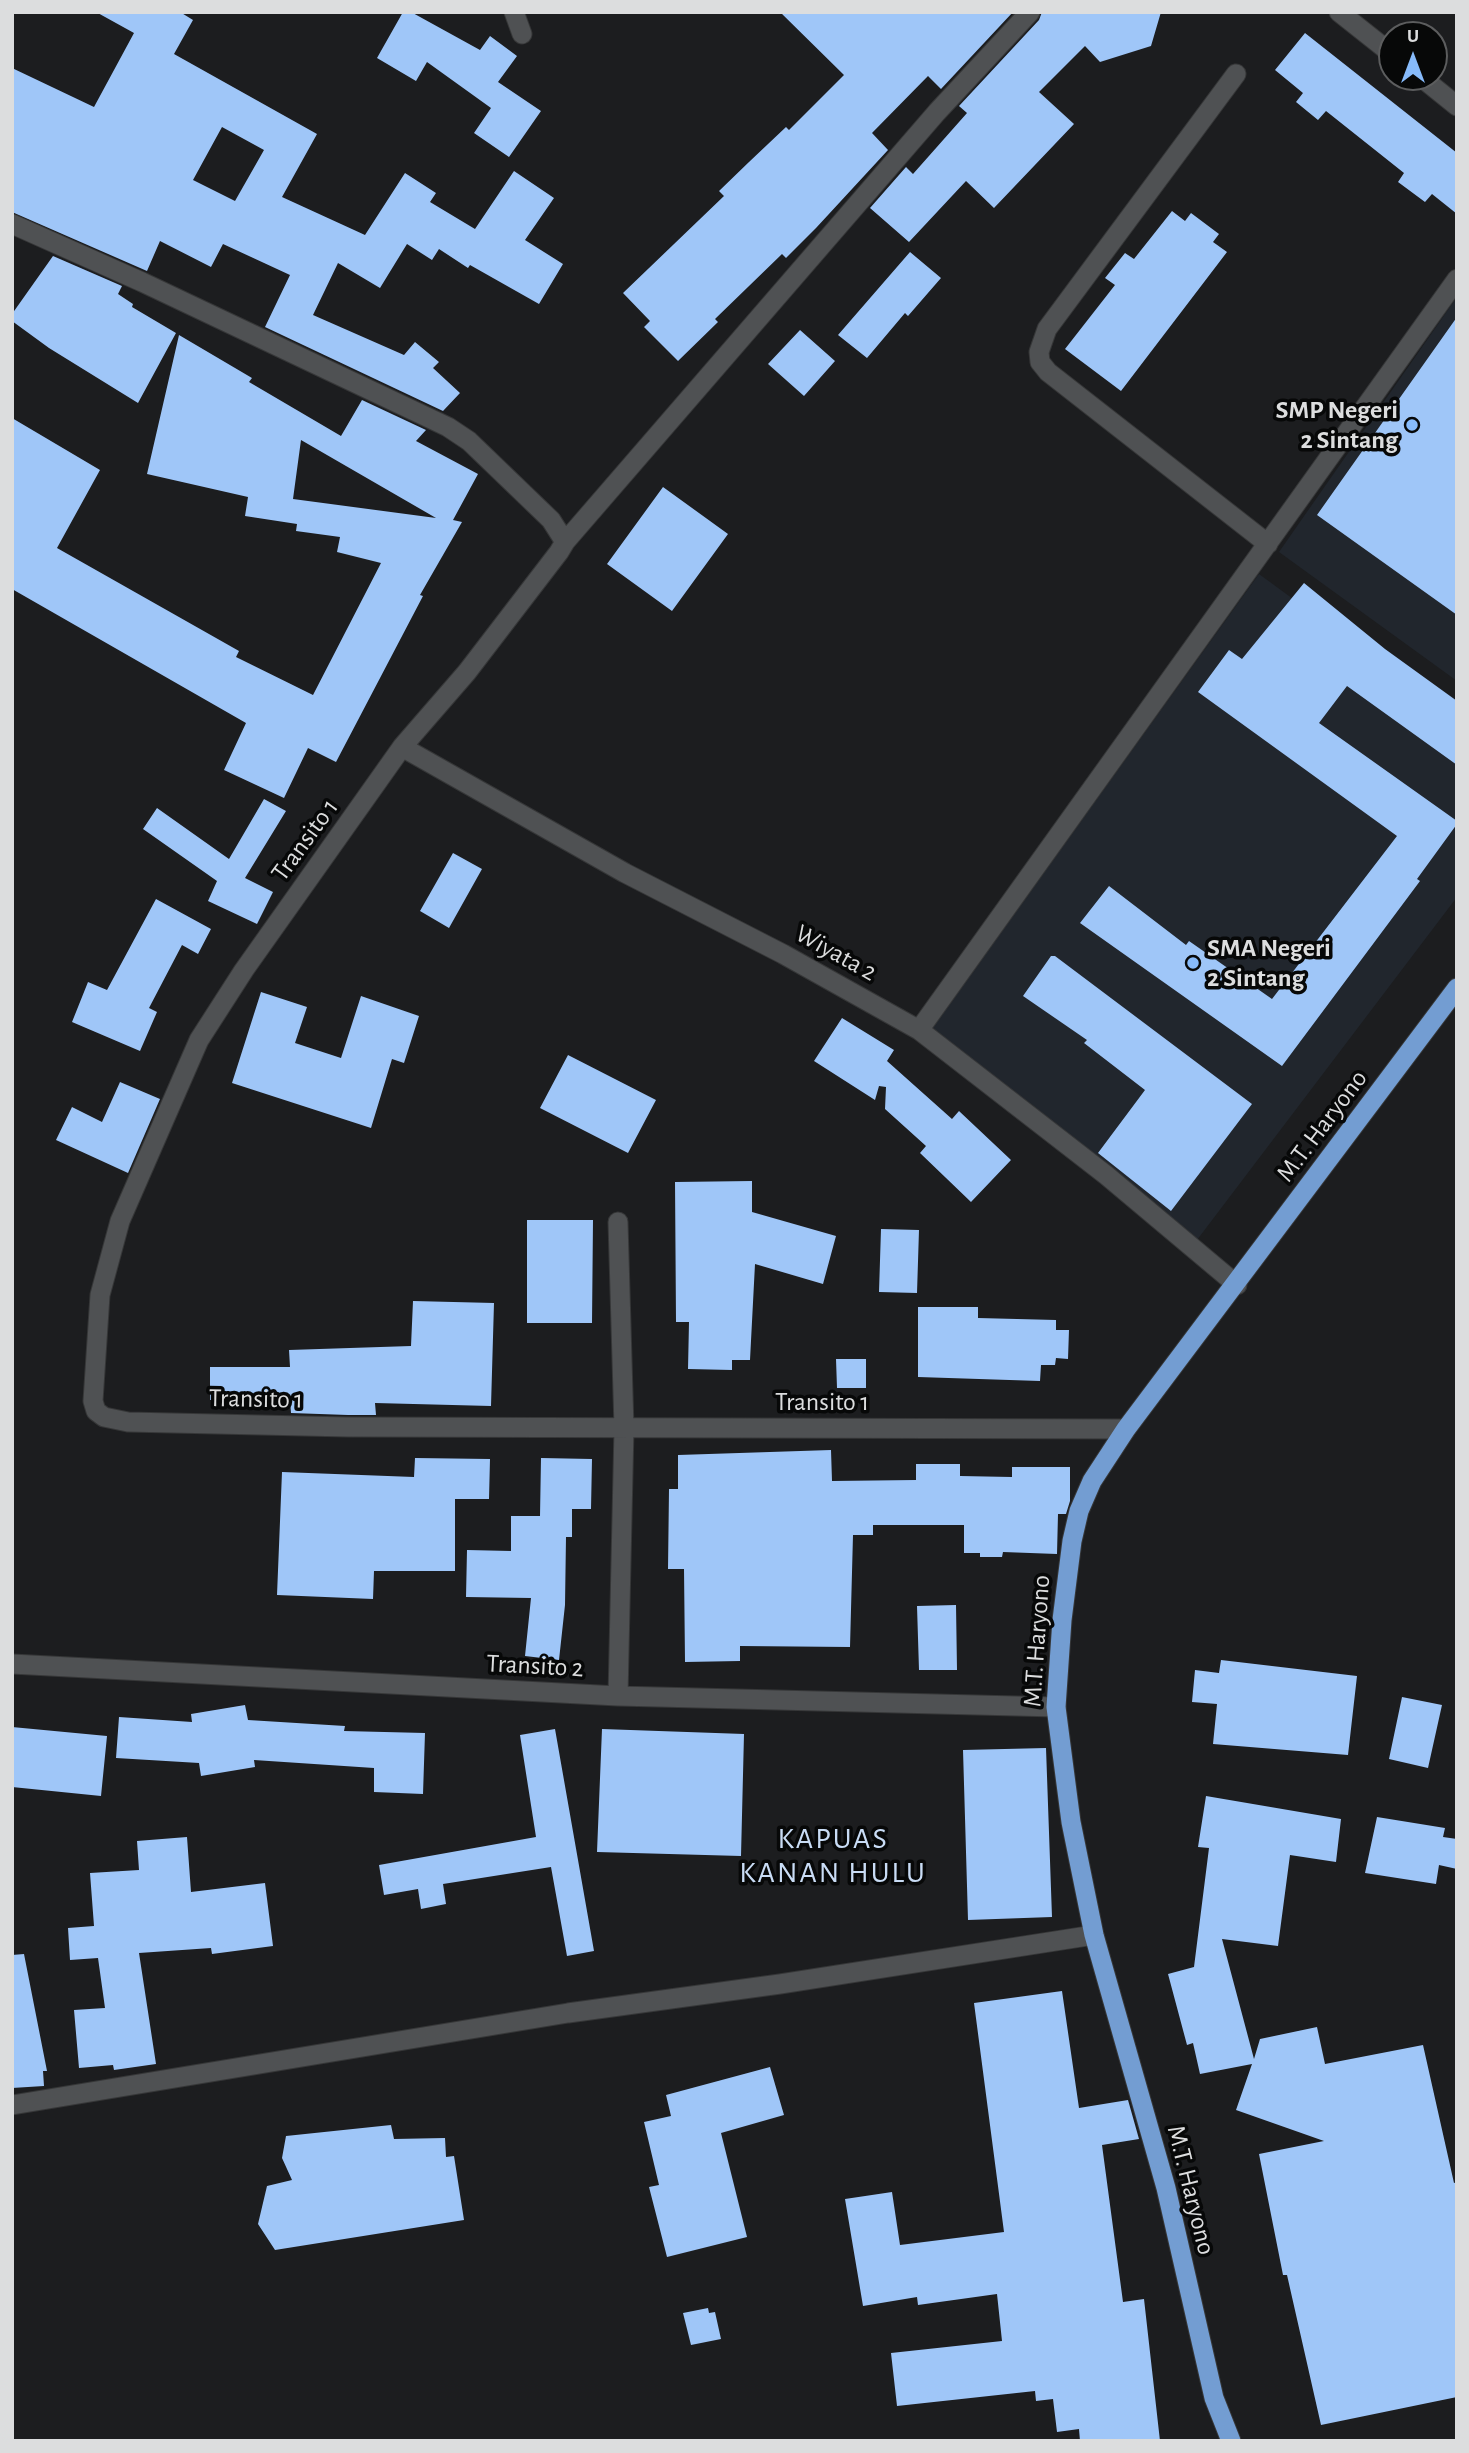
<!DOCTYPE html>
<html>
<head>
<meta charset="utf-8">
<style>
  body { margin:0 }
  #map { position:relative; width:1469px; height:2453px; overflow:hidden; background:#1c1d1f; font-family:"Alegreya Sans",sans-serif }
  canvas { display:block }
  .frame { position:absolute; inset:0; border:14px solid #dcddde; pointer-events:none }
  .north { position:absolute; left:1378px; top:21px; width:70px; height:70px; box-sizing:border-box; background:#070808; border:2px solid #5c5d5e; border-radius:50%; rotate:0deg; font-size:19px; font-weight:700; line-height:28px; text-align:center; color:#dcddde }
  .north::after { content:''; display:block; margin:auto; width:24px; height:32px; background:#87bbfb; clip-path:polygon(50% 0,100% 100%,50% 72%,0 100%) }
</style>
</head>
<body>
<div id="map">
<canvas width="1469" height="2453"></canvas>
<div class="frame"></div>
<div class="north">U</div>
</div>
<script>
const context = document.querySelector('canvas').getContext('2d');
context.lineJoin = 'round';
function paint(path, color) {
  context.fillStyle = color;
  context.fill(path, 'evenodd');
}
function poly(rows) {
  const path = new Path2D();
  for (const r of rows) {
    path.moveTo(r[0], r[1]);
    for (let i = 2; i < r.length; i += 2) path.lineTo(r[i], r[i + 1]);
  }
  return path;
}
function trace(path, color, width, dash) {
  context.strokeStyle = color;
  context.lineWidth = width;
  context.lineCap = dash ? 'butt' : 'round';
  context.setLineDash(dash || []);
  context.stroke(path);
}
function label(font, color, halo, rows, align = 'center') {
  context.font = font + ' "Alegreya Sans",sans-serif';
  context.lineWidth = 7;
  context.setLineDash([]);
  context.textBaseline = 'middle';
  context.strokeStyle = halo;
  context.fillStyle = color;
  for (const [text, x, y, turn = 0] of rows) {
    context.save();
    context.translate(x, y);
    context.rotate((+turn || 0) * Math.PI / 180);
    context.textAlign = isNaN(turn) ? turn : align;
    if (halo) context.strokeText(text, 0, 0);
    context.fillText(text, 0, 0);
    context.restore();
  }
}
paint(poly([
  [1457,297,1457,681,1279,552],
  [1259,574,1457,719,1457,897,1197,1240,932,1028]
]), '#21262d');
paint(poly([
  [96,12,180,12,193,20,174,54,317,134,282,197,365,235,405,173,436,193,430,202,475,229,514,171,554,198,525,240,563,264,539,304,470,265,468,268,439,249,432,260,407,244,380,288,338,263,313,315,404,355,415,342,439,362,433,368,460,393,443,411,265,327,290,275,223,244,211,267,160,241,147,271,12,212,12,68,94,107,134,33],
  [222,127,264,150,235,201,193,180],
  [403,12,411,12,480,50,490,36,517,56,498,82,541,111,509,157,474,133,491,108,427,62,416,81,377,58],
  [780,12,1013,12,941,89,928,76,872,133,888,150,816,228,786,258,782,254,715,319,718,322,678,361,644,327,650,321,623,293,724,196,719,191,749,162,786,127,789,130,844,75],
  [1042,12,1161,12,1151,46,1100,62,1085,46,1039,92,1074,124,994,208,966,181,909,242,870,208,906,167,913,174,967,113,959,106,1039,20],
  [1305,33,1457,153,1457,214,1432,194,1425,202,1398,182,1404,173,1326,111,1318,120,1296,102,1303,93,1275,70],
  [1172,211,1185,221,1191,213,1219,234,1213,242,1227,252,1121,391,1065,349,1115,285,1105,278,1125,253,1134,259],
  [910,252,941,278,908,316,905,313,867,358,838,335],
  [53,256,122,286,118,294,133,304,132,307,176,333,138,403,49,348,12,321,12,314],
  [1457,317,1457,615,1317,515],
  [800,330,835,361,804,396,768,364],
  [179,335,252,378,249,382,341,436,362,400,426,430,416,441,478,474,453,520,462,522,420,595,423,596,336,762,308,748,284,798,224,770,246,723,12,589,12,418,100,470,57,548,239,651,236,657,313,695,381,563,337,552,340,537,296,531,297,524,245,516,248,497,147,474],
  [301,440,436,518,293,499],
  [663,487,728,534,672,611,607,564],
  [1304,583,1385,649,1457,701,1457,765,1347,686,1319,723,1457,821,1457,824,1417,879,1420,881,1282,1066,1080,923,1109,886,1186,945,1189,941,1272,999,1397,836,1198,692,1229,650,1242,659],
  [264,799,286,811,245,878,273,892,257,924,208,901,217,881,143,829,157,808,229,859],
  [453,853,482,869,449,928,420,911],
  [156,899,211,929,198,954,182,945,149,1008,157,1012,140,1051,72,1022,88,982,107,990],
  [1051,956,1055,956,1252,1104,1171,1211,1098,1153,1145,1090,1084,1043,1087,1040,1023,996],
  [261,992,307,1007,295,1043,341,1058,361,996,419,1016,404,1063,392,1059,371,1128,232,1083],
  [842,1018,894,1050,887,1061,952,1119,959,1111,1011,1160,971,1202,920,1153,926,1146,885,1109,886,1087,879,1086,875,1100,814,1061],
  [568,1055,656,1100,628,1153,540,1108],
  [120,1082,160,1099,128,1173,56,1140,72,1107,102,1122],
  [752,1181,752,1212,836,1236,823,1284,755,1264,750,1360,732,1360,732,1370,688,1369,689,1322,676,1322,675,1182],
  [527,1220,593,1220,592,1323,527,1323],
  [881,1229,919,1230,917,1293,879,1292],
  [413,1301,494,1303,491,1406,375,1403,376,1415,348,1415,291,1413,290,1400,210,1400,210,1367,290,1367,289,1350,411,1346],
  [918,1307,978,1307,978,1318,1056,1320,1056,1330,1069,1330,1068,1359,1056,1358,1055,1365,1041,1365,1040,1381,918,1377],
  [836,1359,866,1359,866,1388,837,1388],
  [831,1450,832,1481,916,1480,916,1464,960,1464,960,1476,1012,1477,1012,1467,1070,1467,1070,1501,1066,1514,1058,1514,1057,1554,1003,1552,1002,1557,980,1557,980,1553,964,1553,964,1525,873,1525,873,1535,853,1535,850,1647,740,1646,740,1661,685,1662,684,1569,668,1569,669,1489,678,1489,678,1455],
  [415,1458,490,1459,489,1499,455,1499,455,1571,374,1571,373,1599,277,1595,282,1472,414,1477],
  [541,1458,592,1459,591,1509,572,1509,572,1537,566,1537,565,1605,559,1660,525,1656,531,1598,466,1597,467,1550,511,1551,511,1516,540,1516],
  [956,1605,957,1670,919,1670,917,1606],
  [1221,1660,1357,1676,1348,1755,1213,1744,1217,1704,1192,1702,1195,1670,1219,1673],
  [1402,1697,1442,1705,1428,1768,1389,1759],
  [245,1705,248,1720,345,1726,344,1731,425,1733,423,1794,374,1792,374,1768,254,1760,255,1767,201,1776,199,1763,116,1758,119,1717,192,1722,191,1714],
  [12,1727,107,1736,101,1796,12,1787],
  [555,1729,594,1951,567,1956,551,1867,443,1884,446,1904,421,1909,418,1889,384,1895,379,1865,536,1837,520,1735],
  [602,1729,744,1734,741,1856,597,1852],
  [1046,1748,1052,1917,968,1920,963,1750],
  [1206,1796,1341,1819,1336,1862,1290,1855,1278,1946,1222,1939,1254,2059,1260,2039,1317,2027,1325,2064,1423,2045,1454,2183,1457,2182,1457,2397,1321,2425,1287,2275,1283,2275,1259,2154,1324,2141,1236,2110,1252,2064,1200,2074,1193,2043,1187,2045,1168,1974,1194,1967,1209,1848,1198,1847],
  [1377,1817,1445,1828,1443,1837,1457,1839,1457,1869,1439,1865,1436,1884,1365,1873],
  [187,1837,191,1892,265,1883,273,1946,212,1954,211,1948,139,1953,156,2064,114,2070,113,2065,79,2068,74,2010,105,2008,98,1958,70,1960,68,1928,94,1926,90,1873,139,1870,137,1841],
  [24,1954,47,2071,43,2071,44,2086,12,2088,12,1955],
  [1062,1991,1079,2108,1128,2100,1139,2139,1102,2145,1123,2302,1144,2299,1160,2441,1080,2441,1079,2429,1057,2432,1053,2399,1036,2401,1035,2391,897,2406,891,2353,1002,2341,997,2294,918,2305,917,2297,863,2306,845,2199,892,2192,900,2245,1004,2232,974,2003],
  [770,2067,784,2115,721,2133,747,2237,667,2257,649,2187,659,2185,644,2122,671,2116,666,2095],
  [391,2125,394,2139,445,2138,446,2157,454,2156,464,2220,275,2250,258,2224,267,2186,292,2180,282,2158,286,2136],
  [708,2308,709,2313,715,2312,721,2339,691,2345,683,2313]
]), '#9fc6f8');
const minor = poly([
  [514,12,522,34],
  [1339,12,1392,54],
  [1236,74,1047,329,1039,352,1040,362,1048,372,1268,544],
  [1421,77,1457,106],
  [12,224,142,282,448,427,469,441,551,520,565,542,559,552,467,672,402,747],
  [565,542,937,112,1030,12],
  [919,1030,1457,279],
  [618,1222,624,1428,618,1696],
  [1126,1429,348,1427,128,1422,104,1417,96,1411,93,1401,100,1295,120,1221,199,1040,244,970,402,747,625,873,783,954,919,1030,1106,1175,1237,1285],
  [12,1664,618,1696,1056,1707],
  [12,2105,568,2013,780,1984,1094,1935]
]);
const trunk = poly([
  [1231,2441,1214,2398,1166,2188,1094,1935,1071,1822,1056,1707,1062,1620,1072,1541,1079,1511,1092,1481,1126,1429,1457,988]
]);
trace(minor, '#363738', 21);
trace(trunk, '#363738', 21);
trace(minor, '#4f5153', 19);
trace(trunk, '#739dd2', 19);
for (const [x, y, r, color] of [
  [1412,425,7,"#87bbfb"],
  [1193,963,7,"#87bbfb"]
]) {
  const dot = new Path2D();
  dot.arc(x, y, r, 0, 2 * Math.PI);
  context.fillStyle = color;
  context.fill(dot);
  trace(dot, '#070808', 2.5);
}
label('bold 26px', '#dcddde', '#070808', [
  ["SMP Negeri",1398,410],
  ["2 Sintang",1398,440],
  ["SMA Negeri",1207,948,"left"],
  ["2 Sintang",1207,978,"left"]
], 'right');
label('26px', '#dcddde', '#070808', [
  ["Transito 1",305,840,-54],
  ["Wiyata 2",836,953,29],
  ["M.T. Haryono",1322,1126,-53],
  ["Transito 1",256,1399,1],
  ["Transito 1",822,1402],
  ["M.T. Haryono",1037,1641,-86],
  ["Transito 2",535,1666,3],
  ["M.T. Haryono",1191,2190,76]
]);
context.letterSpacing = '2px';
label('30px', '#c9dcf5', '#070808', [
  ["KAPUAS",833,1839],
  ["KANAN HULU",833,1873]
]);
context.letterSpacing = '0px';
</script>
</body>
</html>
